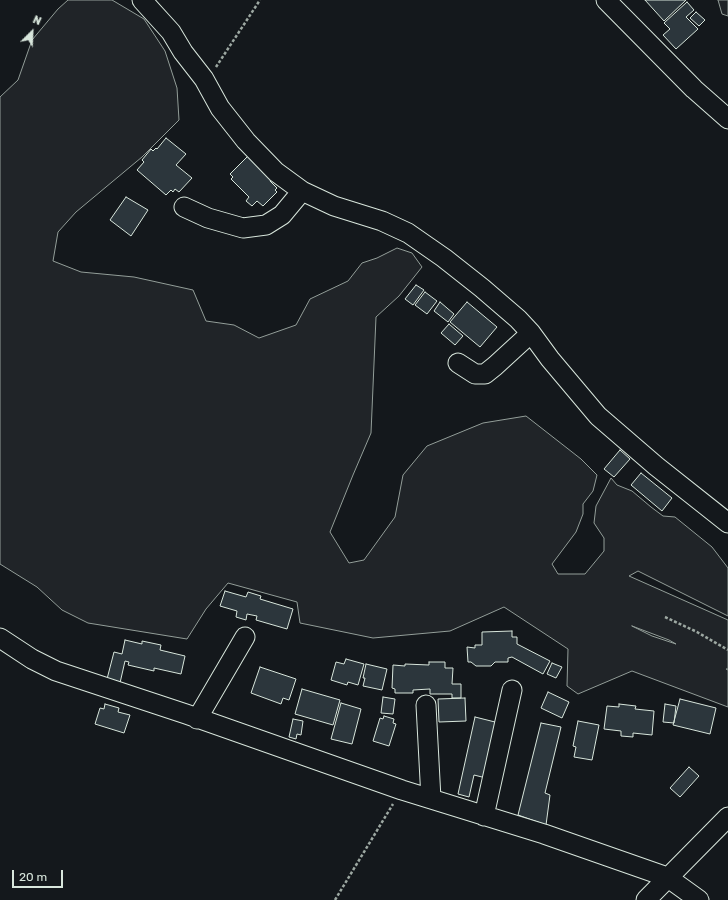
<!DOCTYPE html>
<html>
<head>
<meta charset="utf-8">
<style>
  body { margin:0 }
  #map { position:relative; width:728px; height:900px; overflow:hidden; background:#14181c; font-family:Rubik,sans-serif }
  canvas { display:block }
  .north { position:absolute; left:12px; top:12px; width:40px; height:40px; -webkit-text-stroke:3px #14181c; paint-order:stroke; rotate:24deg; font-size:11px; font-weight:700; line-height:16px; text-align:center; color:#d8e6dc }
  .north::after { content:''; display:block; margin:auto; width:14px; height:18px; background:#d8e6dc; clip-path:polygon(50% 0,100% 100%,50% 72%,0 100%) }
  .scale { position:absolute; left:12px; top:870px; width:51px; height:18px; box-sizing:border-box; border:2px solid #d8e6dc; border-top:0; padding-left:5px; font-size:12px; line-height:14px; white-space:nowrap; color:#d8e6dc; -webkit-text-stroke:3px #14181c; paint-order:stroke }
</style>
</head>
<body>
<div id="map">
<canvas width="728" height="900"></canvas>
<div class="north">N</div>
<div class="scale">20 m</div>
</div>
<script>
const context = document.querySelector('canvas').getContext('2d');
context.lineJoin = 'round';
function paint(path, color) {
  context.fillStyle = color;
  context.fill(path, 'evenodd');
}
function poly(rows) {
  const path = new Path2D();
  for (const r of rows) {
    path.moveTo(r[0], r[1]);
    for (let i = 2; i < r.length; i += 2) path.lineTo(r[i], r[i + 1]);
  }
  return path;
}
function trace(path, color, width, dash) {
  context.strokeStyle = color;
  context.lineWidth = width;
  context.lineCap = dash ? 'butt' : 'round';
  context.setLineDash(dash || []);
  context.stroke(path);
}
const green = poly([
  [68,0,112,0,144,19,165,51,177,88,179,120,142,157,76,212,58,232,53,261,81,272,134,277,193,290,206,321,234,325,259,338,296,325,310,299,348,281,362,263,377,258,397,248,412,253,422,267,399,296,376,317,371,433,353,475,330,532,349,563,364,560,395,517,403,475,427,446,483,423,526,416,581,459,597,475,593,491,583,504,583,514,576,532,552,564,558,574,585,574,604,551,604,538,594,523,596,506,611,478,617,485,632,491,651,507,663,516,675,517,712,547,728,568,728,616,638,571,629,576,728,620,728,669,726,669,728,670,728,707,632,671,578,694,567,686,568,649,504,607,450,631,373,638,300,623,297,602,228,583,206,609,187,639,88,623,62,610,37,587,0,564,0,97,18,80,32,40,58,9,68,0],
  [632,626,669,640,676,644,652,636,632,626],
  [718,0,728,0,728,16,722,14,718,0]
]);
paint(green, '#202428');
trace(green, '#939e99', 1);
const building = poly([
  [645,0,686,0,664,21,645,0],
  [687,2,694,10,686,17,698,29,676,49,663,35,670,29,664,23,687,2],
  [696,12,705,20,699,26,690,18,696,12],
  [166,138,186,154,176,165,192,178,179,192,175,189,173,192,171,190,166,195,137,170,144,162,142,160,151,149,153,151,156,148,157,149,166,138],
  [248,156,271,179,270,181,277,188,275,190,277,192,263,206,257,201,252,206,246,201,249,197,231,179,233,177,230,174,248,156],
  [126,197,148,210,131,236,110,220,126,197],
  [416,285,424,290,413,305,405,299,416,285],
  [425,292,437,301,427,314,415,305,425,292],
  [440,302,454,314,448,322,434,311,440,302],
  [467,302,497,327,480,347,450,322,467,302],
  [449,324,463,336,455,345,441,333,449,324],
  [620,450,630,459,614,477,604,469,620,450],
  [641,473,672,498,662,511,631,485,641,473],
  [225,591,246,597,248,592,261,596,260,599,293,609,287,629,256,620,257,616,247,614,246,620,236,617,237,611,220,606,225,591],
  [512,631,512,637,517,637,517,644,550,661,543,674,512,657,508,658,508,662,495,662,491,666,476,666,471,662,468,662,467,647,475,648,475,645,482,645,482,632,512,631],
  [125,640,142,644,142,641,161,645,160,650,185,656,181,674,154,668,154,671,128,665,129,662,125,661,120,683,107,679,114,652,122,654,125,640],
  [346,659,364,664,358,685,348,682,347,685,331,680,336,662,344,664,346,659],
  [429,662,445,662,445,668,453,668,452,684,461,684,461,698,452,698,452,694,430,694,430,689,413,690,413,693,395,693,395,689,392,688,393,665,405,666,405,664,429,665,429,662],
  [552,663,562,667,556,678,547,674,552,663],
  [366,664,387,669,382,690,363,686,365,678,363,678,366,664],
  [260,667,296,679,289,700,283,698,281,704,251,693,260,667],
  [302,689,340,700,333,725,295,714,302,689],
  [548,692,569,702,562,718,541,708,548,692],
  [383,697,395,699,393,714,381,713,383,697],
  [465,698,466,721,439,722,438,699,465,698],
  [680,699,716,708,710,734,673,725,680,699],
  [341,703,361,709,352,744,331,739,341,703],
  [105,704,119,708,118,712,130,715,124,733,95,724,100,708,104,709,105,704],
  [619,704,636,706,635,709,654,711,652,735,633,733,633,737,621,736,621,731,604,729,607,706,619,707,619,704],
  [665,704,676,706,674,723,663,722,665,704],
  [384,716,394,719,393,723,396,724,389,746,373,741,380,718,383,719,384,716],
  [475,717,499,723,486,778,474,775,469,797,458,794,475,717],
  [293,719,303,721,301,735,297,734,296,739,289,737,293,719],
  [578,721,599,725,592,760,574,757,576,747,573,746,578,721],
  [541,723,561,727,545,793,550,795,546,825,518,815,541,723],
  [689,767,699,776,680,797,670,788,689,767]
]);
paint(building, '#2c363c');
trace(building, '#d8e6dc', 1);
const minor = poly([
  [142,0,171,32,183,52,204,79,220,108,246,141,276,172,302,191,334,206,382,221,408,233,444,258,482,288,518,319,531,333,550,359,598,416,656,466,728,523],
  [606,0,694,89,728,119],
  [184,207,208,218,243,228,266,225,282,215,302,191],
  [458,363,475,374,485,374,495,366,531,333],
  [0,638,32,659,56,671,186,714,402,790,544,834,667,877,699,900],
  [426,705,431,799],
  [197,719,245,637],
  [484,816,512,690],
  [646,900,728,817]
]);
trace(minor, '#d8e6dc', 21);
trace(poly([
  [216,67,260,0],
  [665,617,697,632,728,650],
  [335,900,393,804]
]), '#9da8a2', 2.5, [3, 2]);
trace(minor, '#14181c', 19);
</script>
</body>
</html>
